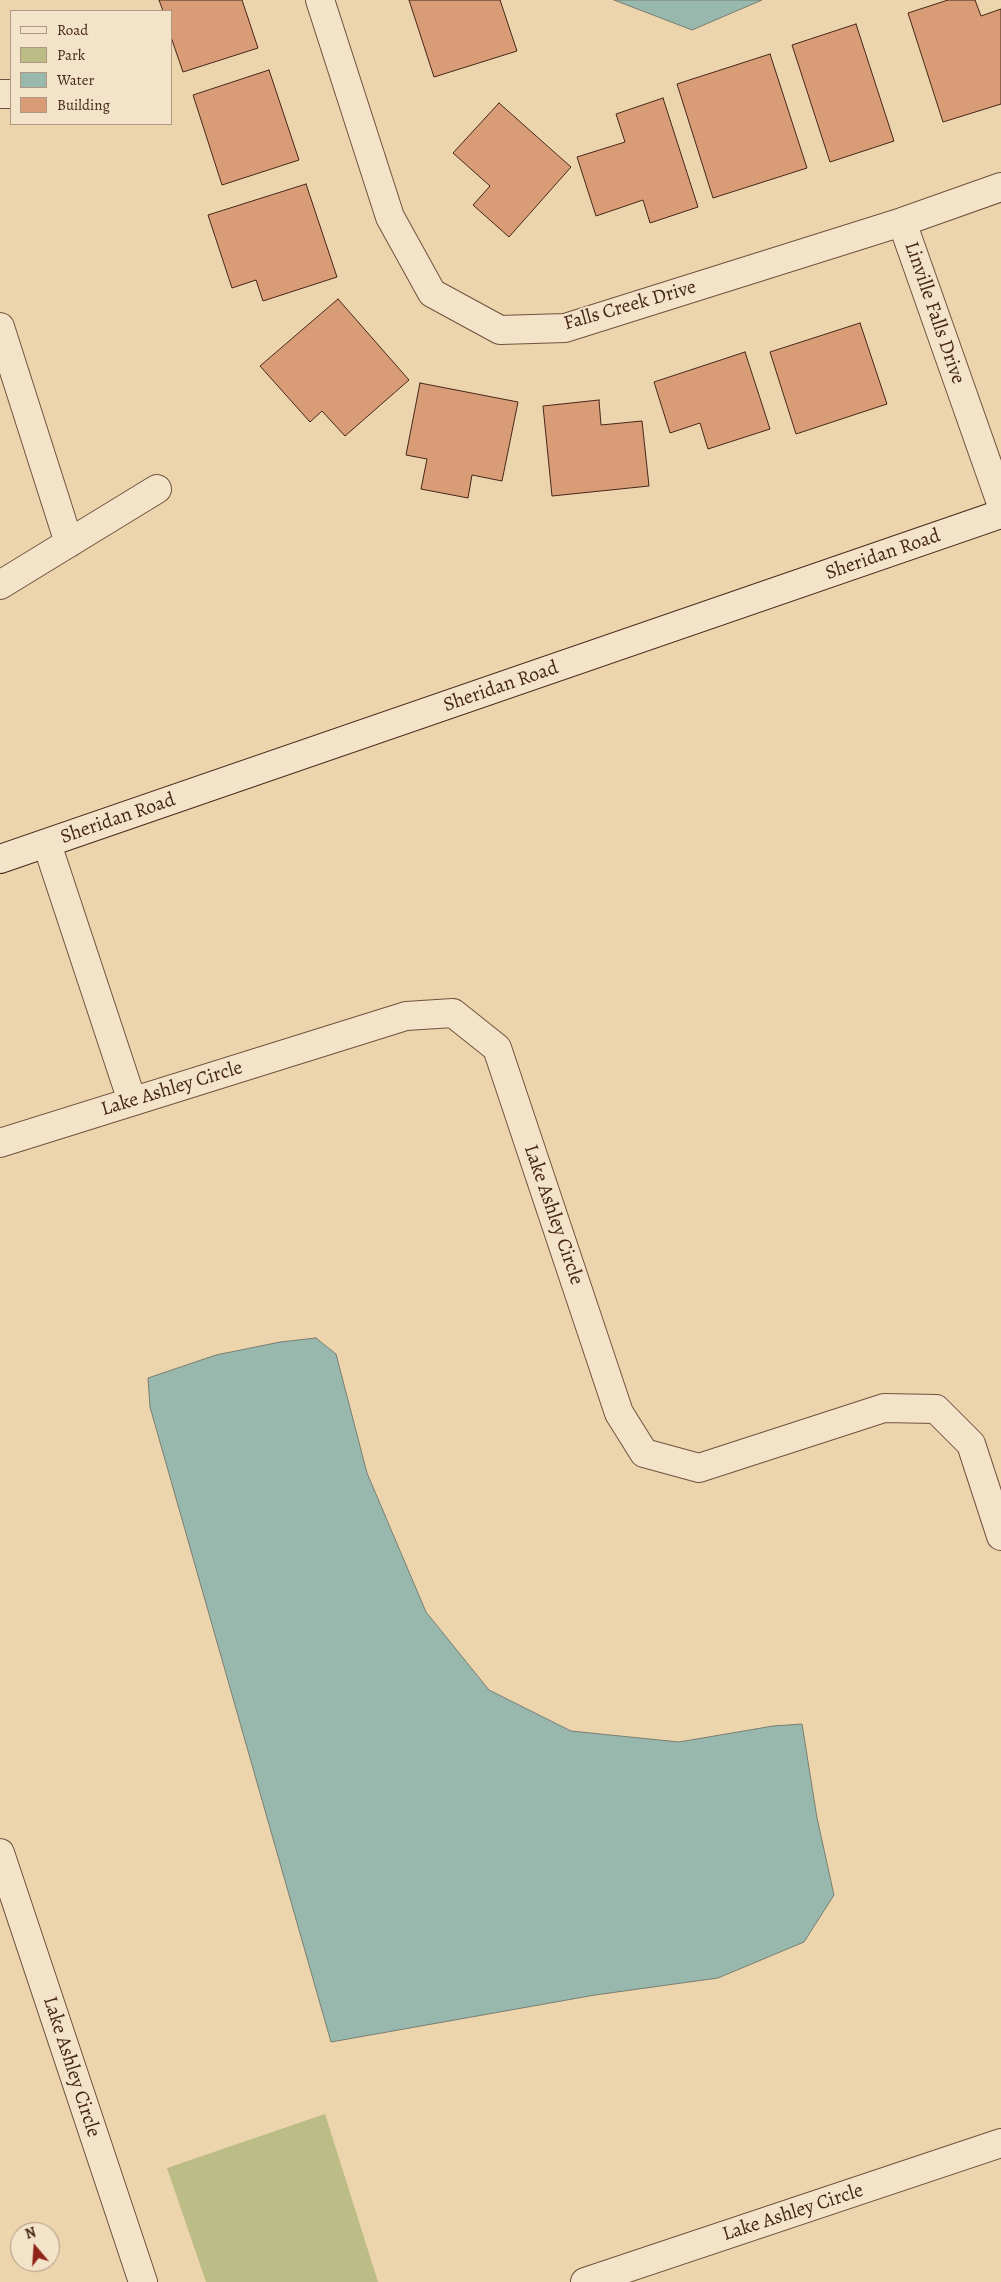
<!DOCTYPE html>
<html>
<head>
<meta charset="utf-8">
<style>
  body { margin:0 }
  #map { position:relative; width:1001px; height:2282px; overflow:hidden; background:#ecd4ac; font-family:Alegreya,serif }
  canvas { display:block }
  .legend { position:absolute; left:10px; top:10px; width:162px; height:115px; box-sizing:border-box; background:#f3e3c9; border:1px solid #ae9783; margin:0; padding:6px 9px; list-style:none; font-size:15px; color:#462619 }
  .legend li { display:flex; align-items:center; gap:10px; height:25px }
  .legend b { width:25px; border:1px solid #ae9783 }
  .north { position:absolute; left:10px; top:2222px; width:50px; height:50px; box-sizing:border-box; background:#f3e3c9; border:1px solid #ae9783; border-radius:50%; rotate:342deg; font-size:14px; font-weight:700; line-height:20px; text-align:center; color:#462619 }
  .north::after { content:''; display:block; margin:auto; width:18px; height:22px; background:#8f2418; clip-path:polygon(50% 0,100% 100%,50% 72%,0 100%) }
</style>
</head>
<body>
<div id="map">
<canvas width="1001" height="2282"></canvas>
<ul class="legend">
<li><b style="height:6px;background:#f3e3c9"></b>Road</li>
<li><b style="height:14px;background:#bcbc86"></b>Park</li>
<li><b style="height:14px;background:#99b8ad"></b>Water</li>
<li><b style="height:14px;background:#d89d77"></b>Building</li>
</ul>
<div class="north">N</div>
</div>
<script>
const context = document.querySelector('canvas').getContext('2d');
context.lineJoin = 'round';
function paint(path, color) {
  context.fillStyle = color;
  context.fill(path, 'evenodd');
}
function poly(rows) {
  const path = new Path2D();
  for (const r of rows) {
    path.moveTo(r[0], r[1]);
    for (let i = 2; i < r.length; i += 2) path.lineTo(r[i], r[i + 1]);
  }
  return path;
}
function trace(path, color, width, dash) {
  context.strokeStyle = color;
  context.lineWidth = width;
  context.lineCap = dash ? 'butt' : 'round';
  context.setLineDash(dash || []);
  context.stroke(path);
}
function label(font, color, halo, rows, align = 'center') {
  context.font = font + ' Alegreya,serif';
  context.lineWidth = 4;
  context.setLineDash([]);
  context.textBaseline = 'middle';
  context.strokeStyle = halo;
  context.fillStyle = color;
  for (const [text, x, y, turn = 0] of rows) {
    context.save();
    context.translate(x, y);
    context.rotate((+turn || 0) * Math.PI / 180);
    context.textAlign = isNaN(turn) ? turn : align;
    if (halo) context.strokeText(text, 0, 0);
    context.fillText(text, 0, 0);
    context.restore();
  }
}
paint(poly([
  [325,2114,378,2282,206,2282,167,2168]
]), '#bcbc86');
const water = poly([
  [614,0,762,0,692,30,614,0],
  [316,1338,336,1354,367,1473,426,1612,489,1690,571,1731,679,1742,773,1726,802,1724,817,1818,834,1895,804,1942,718,1978,595,1995,331,2042,150,1407,148,1378,216,1355,280,1342,316,1338]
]);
paint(water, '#99b8ad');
trace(water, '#787e72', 1);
const building = poly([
  [159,0,242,0,258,48,183,72,171,37,171,11,163,11,159,0],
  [409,0,500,0,517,51,434,77,409,0],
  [948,0,975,0,981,16,1001,9,1001,104,943,122,908,13,948,0],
  [856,24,894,141,830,162,792,45,856,24],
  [770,54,807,168,713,198,677,84,770,54],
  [269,70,299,160,222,185,193,95,269,70],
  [663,98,698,207,650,223,643,200,596,216,577,157,625,142,616,114,663,98],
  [499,103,571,167,509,237,473,205,490,186,453,153,499,103],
  [306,184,337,277,263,301,256,280,232,288,208,215,306,184],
  [338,299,409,380,345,436,322,411,310,422,260,366,338,299],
  [860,323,887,404,796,434,770,352,860,323],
  [745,352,770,429,708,449,700,423,670,433,654,382,745,352],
  [420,383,518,402,502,481,472,475,468,498,421,489,427,459,406,455,420,383],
  [599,400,601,425,642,421,649,486,552,496,543,406,599,400]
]);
paint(building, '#d89d77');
trace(building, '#462619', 1);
const street = poly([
  [320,0,390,217,432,293,500,330,565,328,902,222,1001,187],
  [0,94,11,94],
  [902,222,1001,503],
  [0,327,69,543],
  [0,585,157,489],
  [47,844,132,1101],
  [0,1143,406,1016,453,1013,497,1048,619,1413,644,1453,699,1468,884,1408,936,1409,971,1444,1001,1536],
  [0,1853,143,2282],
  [585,2282,1001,2143]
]);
const secondary = poly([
  [0,859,1001,514]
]);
trace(street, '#70523e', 30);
trace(secondary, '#462619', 30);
trace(street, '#f3e3c9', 28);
trace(secondary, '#f3e3c9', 28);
label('20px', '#462619', '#f3e3c9', [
  ["Falls Creek Drive",630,306,-16],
  ["Linville Falls Drive",934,313,71],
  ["Sheridan Road",883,555,-19],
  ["Sheridan Road",501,687,-19],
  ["Sheridan Road",118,819,-19],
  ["Lake Ashley Circle",172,1089,-17],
  ["Lake Ashley Circle",553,1215,71],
  ["Lake Ashley Circle",71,2067,72],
  ["Lake Ashley Circle",793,2213,-18]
]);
</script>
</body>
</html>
